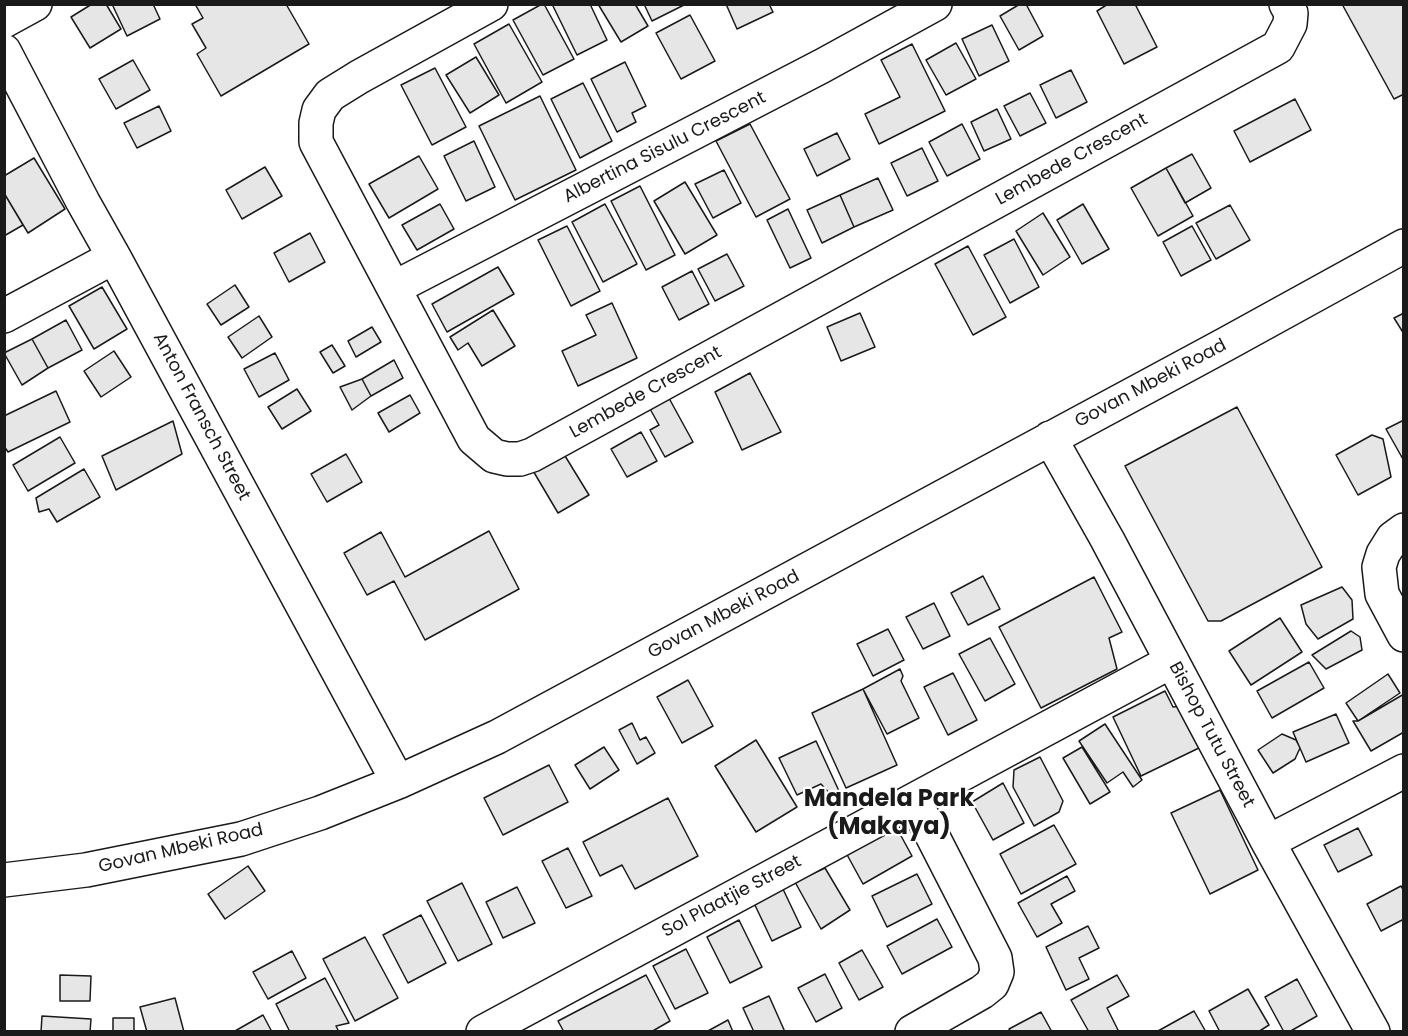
<!DOCTYPE html>
<html>
<head>
<meta charset="utf-8">
<style>
  body { margin:0 }
  #map { position:relative; width:1408px; height:1036px; overflow:hidden; background:#fff; font-family:Poppins,sans-serif }
  canvas { display:block }
  .frame { position:absolute; inset:0; border:6px solid #1a1a1a; pointer-events:none }
</style>
</head>
<body>
<div id="map">
<canvas width="1408" height="1036"></canvas>
<div class="frame"></div>
</div>
<script>
const context = document.querySelector('canvas').getContext('2d');
context.lineJoin = 'round';
function paint(path, color) {
  context.fillStyle = color;
  context.fill(path, 'evenodd');
}
function poly(rows) {
  const path = new Path2D();
  for (const r of rows) {
    path.moveTo(r[0], r[1]);
    for (let i = 2; i < r.length; i += 2) path.lineTo(r[i], r[i + 1]);
  }
  return path;
}
function trace(path, color, width, dash) {
  context.strokeStyle = color;
  context.lineWidth = width;
  context.lineCap = dash ? 'butt' : 'round';
  context.setLineDash(dash || []);
  context.stroke(path);
}
function label(font, color, halo, rows, align = 'center') {
  context.font = font + ' Poppins,sans-serif';
  context.lineWidth = 4.5;
  context.setLineDash([]);
  context.textBaseline = 'middle';
  context.strokeStyle = halo;
  context.fillStyle = color;
  for (const [text, x, y, turn = 0] of rows) {
    context.save();
    context.translate(x, y);
    context.rotate((+turn || 0) * Math.PI / 180);
    context.textAlign = isNaN(turn) ? turn : align;
    if (halo) context.strokeText(text, 0, 0);
    context.fillText(text, 0, 0);
    context.restore();
  }
}
const building = poly([
  [92,4,106,4,121,29,90,48,71,17,92,4],
  [112,4,153,4,160,19,127,36,112,4],
  [195,4,286,4,309,44,221,96,197,54,206,48,192,24,203,18,195,4],
  [542,4,544,4,574,59,543,75,513,20,542,4],
  [552,4,590,4,607,40,577,55,552,4],
  [598,4,635,4,648,26,621,42,598,4],
  [644,4,684,4,684,5,652,21,644,4],
  [726,4,769,4,773,12,737,29,726,4],
  [1020,4,1026,4,1043,36,1019,50,1000,16,1020,4],
  [1108,4,1135,4,1157,47,1124,64,1097,11,1108,4],
  [1342,4,1404,4,1404,94,1394,99,1342,4],
  [690,15,715,61,681,79,656,33,690,15],
  [509,24,542,82,506,103,474,44,509,24],
  [992,25,1009,61,979,76,962,39,992,25],
  [956,43,976,79,946,95,926,60,956,43],
  [912,44,945,111,879,144,865,114,900,97,881,60,912,44],
  [476,57,499,95,470,113,446,75,476,57],
  [133,60,150,90,116,109,99,79,133,60],
  [625,62,646,106,632,113,636,122,617,132,591,79,625,62],
  [435,68,466,127,432,145,401,85,435,68],
  [1071,70,1087,102,1056,118,1040,85,1071,70],
  [583,83,612,141,580,158,551,99,583,83],
  [1030,93,1046,123,1020,136,1004,106,1030,93],
  [540,96,576,170,515,200,479,126,540,96],
  [1295,99,1311,130,1250,162,1234,131,1295,99],
  [159,106,171,131,137,148,124,123,159,106],
  [997,109,1011,139,984,151,971,122,997,109],
  [750,124,790,199,756,217,716,141,750,124],
  [962,124,980,159,947,176,929,142,962,124],
  [837,133,850,159,817,176,804,149,837,133],
  [474,141,495,187,466,201,444,156,474,141],
  [922,148,938,181,907,196,891,163,922,148],
  [1192,154,1211,188,1185,203,1166,168,1192,154],
  [419,156,438,189,389,218,369,184,419,156],
  [34,158,65,209,28,233,4,193,4,176,34,158],
  [265,167,282,196,242,219,226,190,265,167],
  [1166,168,1193,216,1158,236,1131,188,1166,168],
  [724,170,741,203,713,218,695,184,724,170],
  [878,178,893,210,854,227,840,195,878,178],
  [685,182,717,235,685,254,654,201,685,182],
  [640,186,675,255,646,270,611,201,640,186],
  [4,193,23,225,4,236,4,193],
  [840,195,854,227,822,243,807,210,840,195],
  [440,204,454,229,417,250,402,225,440,204],
  [605,204,637,264,603,282,572,222,605,204],
  [1083,204,1109,249,1082,264,1057,220,1083,204],
  [1230,205,1250,240,1216,259,1196,223,1230,205],
  [788,209,811,258,790,268,767,220,788,209],
  [1043,213,1070,257,1043,275,1016,231,1043,213],
  [567,226,600,291,571,306,538,240,567,226],
  [1192,226,1211,260,1181,276,1163,242,1192,226],
  [310,233,325,262,289,282,274,253,310,233],
  [1014,239,1039,287,1010,303,984,255,1014,239],
  [968,246,1006,317,973,335,935,264,968,246],
  [727,254,744,286,715,301,698,269,727,254],
  [498,267,514,294,447,332,432,304,498,267],
  [692,271,709,304,679,320,662,287,692,271],
  [235,285,249,307,221,325,207,304,235,285],
  [102,287,127,329,94,349,69,306,102,287],
  [612,303,637,358,578,386,562,351,596,335,586,315,612,303],
  [493,310,515,346,482,366,468,343,458,350,450,337,493,310],
  [860,313,875,347,841,361,827,327,860,313],
  [1404,313,1404,334,1394,318,1404,313],
  [259,316,272,337,242,358,228,337,259,316],
  [66,320,82,350,48,368,32,339,66,320],
  [372,327,381,342,356,357,348,341,372,327],
  [32,339,48,368,22,385,4,353,32,339],
  [332,345,345,366,333,373,320,352,332,345],
  [114,351,131,377,101,397,84,371,114,351],
  [275,353,289,380,259,397,244,369,275,353],
  [394,360,403,378,371,396,362,379,394,360],
  [750,373,781,432,742,450,715,392,750,373],
  [362,379,371,396,352,410,340,387,362,379],
  [297,389,311,411,282,429,268,407,297,389],
  [664,389,693,442,665,457,650,430,659,425,645,400,664,389],
  [56,391,70,422,8,452,4,446,4,416,56,391],
  [410,395,420,413,389,432,378,413,410,395],
  [1237,407,1322,567,1221,621,1208,621,1125,466,1237,407],
  [1404,420,1404,461,1386,429,1404,420],
  [173,421,182,454,116,490,102,456,173,421],
  [641,432,657,461,627,477,611,449,641,432],
  [1372,435,1383,439,1391,477,1358,495,1336,455,1372,435],
  [60,437,75,463,28,491,13,465,60,437],
  [562,451,589,495,558,513,532,469,562,451],
  [346,454,362,482,327,502,311,474,346,454],
  [84,469,100,497,57,522,49,509,39,512,36,498,84,469],
  [489,531,519,589,425,640,394,581,367,595,344,553,381,532,405,577,489,531],
  [983,576,1000,609,968,625,951,593,983,576],
  [1094,577,1122,632,1109,638,1117,669,1041,708,999,627,1094,577],
  [1342,587,1352,600,1353,619,1318,639,1306,624,1301,605,1342,587],
  [934,603,950,636,923,649,906,617,934,603],
  [1280,618,1302,652,1251,685,1229,651,1280,618],
  [888,629,904,660,873,676,857,644,888,629],
  [1351,631,1360,637,1362,650,1326,669,1312,655,1351,631],
  [990,638,1015,684,985,701,959,654,990,638],
  [1309,662,1324,688,1272,718,1257,691,1309,662],
  [900,669,903,676,901,681,919,718,887,734,863,689,900,669],
  [953,673,977,720,948,735,924,687,953,673],
  [1388,674,1400,693,1358,721,1346,703,1388,674],
  [688,680,713,726,682,743,657,697,688,680],
  [863,689,897,765,846,788,812,713,863,689],
  [1165,691,1173,707,1181,706,1201,747,1141,776,1113,717,1165,691],
  [1404,694,1404,732,1371,751,1353,721,1358,721,1404,694],
  [1336,714,1349,743,1306,762,1293,732,1336,714],
  [632,723,640,740,646,737,655,753,637,764,619,730,632,723],
  [1105,724,1142,780,1133,787,1123,772,1107,783,1079,741,1105,724],
  [1282,734,1296,740,1300,748,1295,759,1273,773,1258,750,1282,734],
  [756,740,797,807,756,832,715,766,756,740],
  [816,741,839,791,831,795,821,784,797,795,779,758,816,741],
  [604,747,619,770,590,789,575,765,604,747],
  [1082,747,1110,792,1090,804,1063,758,1082,747],
  [1040,757,1063,801,1059,812,1034,826,1013,787,1014,770,1040,757],
  [549,765,568,802,503,835,484,798,549,765],
  [1003,783,1024,823,993,840,972,802,1003,783],
  [1220,790,1258,870,1210,894,1171,813,1220,790],
  [668,798,698,856,635,889,622,865,600,876,583,842,668,798],
  [894,823,912,856,863,884,845,851,894,823],
  [1054,825,1076,864,1021,894,1000,854,1054,825],
  [1358,828,1372,855,1338,872,1324,845,1358,828],
  [568,848,592,896,566,908,542,861,568,848],
  [248,866,265,891,225,919,208,894,248,866],
  [825,868,850,910,821,929,795,882,825,868],
  [917,874,932,904,887,927,872,896,917,874],
  [1067,876,1075,891,1051,904,1062,923,1037,937,1018,903,1067,876],
  [462,883,492,944,458,961,427,901,462,883],
  [1401,886,1404,891,1404,919,1381,931,1367,904,1401,886],
  [517,887,535,923,503,938,486,902,517,887],
  [782,887,801,927,772,941,753,901,782,887],
  [421,915,446,963,408,983,383,935,421,915],
  [937,919,952,947,902,974,887,946,937,919],
  [739,920,762,967,730,983,707,937,739,920],
  [1088,926,1099,948,1079,958,1089,979,1066,990,1046,947,1088,926],
  [365,937,398,998,355,1021,323,959,365,937],
  [686,949,708,993,675,1009,653,966,686,949],
  [862,950,883,987,859,1000,839,963,862,950],
  [292,951,306,978,268,999,253,972,292,951],
  [825,974,842,1008,816,1022,798,988,825,974],
  [60,975,91,976,90,1001,60,1001,60,975],
  [646,975,670,1021,651,1032,564,1032,558,1021,646,975],
  [1117,975,1129,996,1107,1008,1119,1032,1089,1032,1071,1000,1117,975],
  [325,978,349,1023,336,1026,339,1032,290,1032,276,1004,325,978],
  [1297,979,1317,1016,1289,1032,1284,1032,1265,997,1297,979],
  [1248,989,1269,1025,1258,1032,1220,1032,1209,1011,1248,989],
  [769,996,785,1032,754,1032,743,1008,769,996],
  [175,998,184,1032,147,1032,140,1007,175,998],
  [1194,1011,1206,1032,1158,1032,1158,1031,1194,1011],
  [1041,1012,1052,1032,1011,1032,1009,1029,1041,1012],
  [263,1015,272,1032,235,1032,235,1031,263,1015],
  [42,1016,91,1019,90,1032,41,1032,42,1016],
  [113,1018,134,1018,134,1032,113,1032,113,1018],
  [728,1020,733,1032,706,1032,728,1020]
]);
paint(building, '#e6e6e6');
trace(building, '#1a1a1a', 1.5);
const street = poly([
  [491,4,359,77,330,95,319,110,316,123,316,142,474,439,494,456,507,459,520,459,532,455,1278,47,1290,24,1291,13,1286,4],
  [4,21,35,4],
  [4,51,83,202,114,257,398,782],
  [394,288,822,66,935,4],
  [4,316,114,257],
  [1050,438,1107,539,1268,842,1373,1032],
  [1404,530,1393,538,1383,554,1379,567,1382,594,1404,635],
  [1268,842,1404,771],
  [4,880,86,870,241,839,320,813,398,782,497,737,1226,344,1404,246],
  [483,1032,1172,661],
  [912,1032,982,992,992,984,997,972,995,958,914,800]
]);
trace(street, '#1a1a1a', 36);
trace(street, '#fff', 33);
label('18px', '#1a1a1a', '#fff', [
  ["Albertina Sisulu Crescent",665,148,-27],
  ["Lembede Crescent",1072,160,-29],
  ["Govan Mbeki Road",1151,384,-28],
  ["Lembede Crescent",646,393,-29],
  ["Anton Fransch Street",201,417,62],
  ["Govan Mbeki Road",724,615,-28],
  ["Bishop Tutu Street",1211,735,62],
  ["Govan Mbeki Road",181,849,-13],
  ["Sol Plaatjie Street",732,897,-28]
]);
label('bold 24px', '#1a1a1a', '#fff', [
  ["Mandela Park",889,800],
  ["(Makaya)",889,828]
]);
</script>
</body>
</html>
